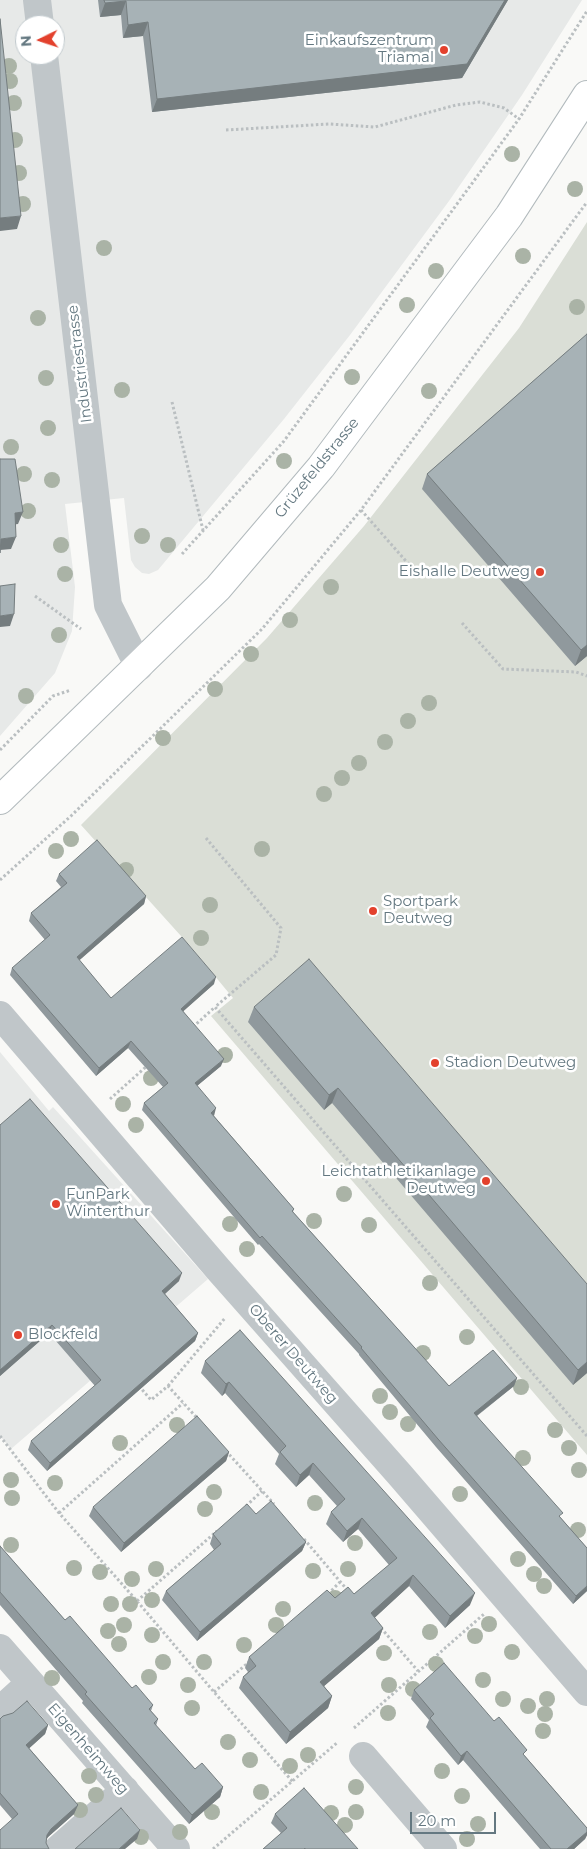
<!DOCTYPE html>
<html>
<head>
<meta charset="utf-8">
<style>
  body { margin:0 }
  #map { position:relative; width:587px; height:1849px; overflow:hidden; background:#f9f9f7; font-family:Montserrat,sans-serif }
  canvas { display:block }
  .north { position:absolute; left:15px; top:15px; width:50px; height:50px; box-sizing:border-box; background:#fff; border:1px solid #c1c9cd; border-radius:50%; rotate:266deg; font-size:14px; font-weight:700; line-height:20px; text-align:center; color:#647881 }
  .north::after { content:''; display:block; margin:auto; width:18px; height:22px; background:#e3412d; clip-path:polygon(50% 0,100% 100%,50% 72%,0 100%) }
  .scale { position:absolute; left:410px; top:1812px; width:86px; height:22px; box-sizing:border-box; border:2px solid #647881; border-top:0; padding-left:6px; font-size:15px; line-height:18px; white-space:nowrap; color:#647881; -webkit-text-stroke:4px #fff; paint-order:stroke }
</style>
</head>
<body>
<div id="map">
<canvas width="587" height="1849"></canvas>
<div class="north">N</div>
<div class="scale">20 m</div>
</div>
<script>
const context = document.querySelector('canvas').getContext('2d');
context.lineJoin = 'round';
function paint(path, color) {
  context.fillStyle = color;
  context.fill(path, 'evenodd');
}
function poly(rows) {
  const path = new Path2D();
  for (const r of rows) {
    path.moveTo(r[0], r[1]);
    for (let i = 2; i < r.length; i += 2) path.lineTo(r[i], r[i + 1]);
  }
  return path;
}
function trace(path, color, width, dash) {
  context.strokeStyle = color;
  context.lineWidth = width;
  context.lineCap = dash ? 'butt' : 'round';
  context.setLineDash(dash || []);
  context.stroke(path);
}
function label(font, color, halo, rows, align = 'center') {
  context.font = font + ' Montserrat,sans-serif';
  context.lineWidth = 5;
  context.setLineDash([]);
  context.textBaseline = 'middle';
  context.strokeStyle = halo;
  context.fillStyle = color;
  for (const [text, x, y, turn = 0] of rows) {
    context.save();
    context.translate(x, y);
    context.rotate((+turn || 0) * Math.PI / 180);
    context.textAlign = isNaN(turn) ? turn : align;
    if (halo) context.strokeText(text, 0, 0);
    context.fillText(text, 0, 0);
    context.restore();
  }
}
paint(poly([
  [0,0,582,0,522,95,449,201,350,335,284,419,158,570,149,574,142,573,135,567,131,560,124,498,65,504,75,587,72,631,55,673,0,736],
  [25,25,55,25,55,55,25,55],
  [0,1052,49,1111,53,1107,208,1279,11,1449,0,1436]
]), '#e7e9e8');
paint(poly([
  [587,222,587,1455,211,1016,233,998,190,946,81,825,267,638,364,526,519,328]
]), '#daded6');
const secondary = poly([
  [0,800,218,588,321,467,509,216,587,95]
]);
trace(secondary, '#b2babd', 30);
trace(poly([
  [226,130,329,124,375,127,456,105,480,102,504,108,519,119],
  [172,402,203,530],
  [361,510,413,569],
  [182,554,284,441,519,119,587,11],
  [35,596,81,629],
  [462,623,503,669,576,672,587,676],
  [0,750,53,696,71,690],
  [206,838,281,928,276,955,215,1007,587,1436],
  [0,880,72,815,262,629,361,510,587,202],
  [193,1027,215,1007],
  [110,1099,148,1065],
  [139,1386,151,1400,168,1386,197,1418],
  [168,1386,225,1318],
  [0,1436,59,1513,137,1601,214,1692,293,1782],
  [226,1451,274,1504],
  [246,1506,262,1491],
  [59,1513,183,1403],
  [304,1539,349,1592],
  [328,1594,340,1582],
  [137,1601,217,1531],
  [381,1628,418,1671],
  [214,1692,249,1662],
  [354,1728,484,1614],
  [213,1849,338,1742]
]), '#babfc1', 3, [2.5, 2.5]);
trace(poly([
  [0,1648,176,1849],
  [0,1710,30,1683],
  [363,1756,443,1849],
  [58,1849,125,1790]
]), '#c0c6c9', 28);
trace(poly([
  [37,0,40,25],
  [44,55,108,605,139,667],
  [0,1015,218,1269,400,1475,587,1692]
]), '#c0c6c9', 28);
trace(secondary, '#fff', 28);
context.fillStyle = '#aab3a6';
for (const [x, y] of [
  [9,66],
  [10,81],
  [14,103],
  [15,140],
  [512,154],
  [19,173],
  [575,189],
  [23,204],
  [104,248],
  [523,256],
  [436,271],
  [407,305],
  [577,307],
  [38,318],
  [352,377],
  [46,378],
  [122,390],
  [429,391],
  [48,428],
  [11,447],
  [284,461],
  [24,474],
  [52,480],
  [28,511],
  [142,536],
  [61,545],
  [168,545],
  [65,574],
  [331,587],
  [290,620],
  [59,635],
  [251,654],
  [215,689],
  [26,696],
  [429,703],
  [408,721],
  [163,738],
  [385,742],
  [359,763],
  [342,778],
  [324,794],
  [71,839],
  [262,849],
  [56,851],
  [126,870],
  [210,905],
  [201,938],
  [225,1055],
  [151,1078],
  [123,1104],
  [136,1125],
  [344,1194],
  [314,1221],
  [230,1224],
  [369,1225],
  [247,1249],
  [430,1283],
  [467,1337],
  [423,1353],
  [521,1387],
  [380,1396],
  [390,1412],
  [408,1424],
  [177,1425],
  [555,1430],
  [120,1443],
  [569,1448],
  [523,1458],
  [579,1470],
  [11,1480],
  [55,1483],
  [214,1492],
  [460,1494],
  [12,1498],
  [315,1503],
  [205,1509],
  [578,1530],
  [355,1543],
  [11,1545],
  [518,1559],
  [74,1568],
  [156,1569],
  [348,1569],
  [313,1571],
  [100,1572],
  [534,1574],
  [132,1579],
  [544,1586],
  [335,1598],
  [152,1600],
  [111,1604],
  [130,1604],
  [283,1609],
  [489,1624],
  [124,1625],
  [276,1625],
  [108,1631],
  [430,1632],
  [152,1635],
  [475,1636],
  [119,1644],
  [244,1645],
  [512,1652],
  [384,1653],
  [163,1662],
  [204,1662],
  [436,1664],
  [149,1677],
  [52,1678],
  [483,1680],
  [188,1685],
  [389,1685],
  [413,1689],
  [503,1699],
  [547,1699],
  [528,1706],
  [192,1708],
  [388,1713],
  [545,1714],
  [543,1731],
  [228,1742],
  [308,1755],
  [250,1760],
  [290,1766],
  [442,1771],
  [89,1776],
  [356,1787],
  [261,1792],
  [96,1795],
  [462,1796],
  [80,1810],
  [212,1812],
  [356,1812],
  [331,1813],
  [478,1824],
  [345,1825],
  [180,1832],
  [141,1837],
  [467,1839]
]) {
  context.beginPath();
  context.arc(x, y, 8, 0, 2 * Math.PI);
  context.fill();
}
paint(poly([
  [98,0,508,0,462,78,152,112,143,36,123,38,121,15,100,17],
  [587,334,587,656,575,666,422,489,427,474],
  [59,874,146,896,144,904,79,960,111,998,214,984,183,1011,221,1066,197,1086,214,1116,294,1209,293,1212,449,1386,517,1378,514,1386,477,1416,561,1518,587,1548,587,1591,573,1604,436,1447,359,1355,359,1354,259,1244,258,1245,142,1110,144,1103,163,1087,128,1048,96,1076,10,975,12,968,45,940,29,921,31,913,61,887,56,881],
  [254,1007,587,1284,587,1373,573,1385,332,1103,324,1110,248,1022],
  [0,1125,179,1281,165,1294,198,1333,195,1341,47,1471,28,1450,31,1441,95,1386,49,1333,0,1376],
  [240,1330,470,1605,445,1628,409,1586,374,1618,383,1628,379,1639,324,1686,332,1696,328,1708,286,1744,239,1688,243,1677,248,1672,245,1668,249,1657,335,1598,354,1594,389,1565,358,1529,343,1542,326,1524,331,1512,337,1506,309,1475,296,1487,275,1464,279,1454,225,1393,222,1396,201,1373,205,1361],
  [229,1452,226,1461,121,1552,89,1516,93,1507],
  [256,1514,306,1542,302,1551,197,1641,162,1600,166,1591,214,1550,210,1544,213,1534],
  [0,1546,65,1620,132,1688,153,1705,151,1711,158,1719,156,1726,195,1769,223,1787,220,1797,189,1824,82,1703,83,1701,0,1605],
  [414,1690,525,1756,587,1828,587,1835,585,1839,574,1849,540,1849,463,1760,458,1765,426,1727,429,1720,411,1699],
  [0,1719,48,1725,45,1734,29,1748,78,1805,74,1814,48,1837,46,1840,46,1843,12,1819,0,1805],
  [275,1814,358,1849,263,1849,281,1833,271,1823]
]), '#90999d');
paint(poly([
  [505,0,508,0,462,78,152,112,157,99],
  [126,1,121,15,100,17,105,3],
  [148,22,143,36,123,38,128,25],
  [21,216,17,229,0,231,0,218],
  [23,512,18,524,11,525,15,513],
  [16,537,11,549,0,550,1,539],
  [14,614,10,626,0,627,0,616],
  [587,645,587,656,575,666,581,650],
  [146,896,144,904,74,965,77,957],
  [216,977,214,984,178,1016,181,1009],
  [131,1041,128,1048,96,1076,99,1068],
  [224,1059,221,1066,192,1090,195,1083],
  [338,1088,332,1103,324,1110,329,1095],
  [216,1108,214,1116,211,1113],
  [182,1273,179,1281,159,1299,162,1291],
  [52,1325,49,1333,0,1376,0,1370],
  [198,1333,195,1341,47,1471,50,1463],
  [587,1362,587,1373,573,1385,578,1370],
  [517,1378,514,1386,471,1420,474,1413],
  [229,1382,225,1393,222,1396,226,1384],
  [229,1452,226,1461,121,1552,124,1543],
  [313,1463,309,1475,296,1487,300,1475],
  [362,1518,358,1529,343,1542,347,1531],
  [306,1542,302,1551,197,1641,200,1632],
  [413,1575,409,1586,367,1625,371,1613],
  [587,1586,587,1591,573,1604,576,1596],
  [475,1593,470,1605,445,1628,450,1616],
  [383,1628,379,1639,316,1693,320,1682],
  [332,1696,328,1708,286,1744,290,1732],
  [48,1725,45,1734,23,1754,26,1745],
  [467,1751,463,1760,458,1765,461,1756],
  [223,1787,220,1797,189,1824,192,1815],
  [78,1805,74,1814,48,1837,43,1844,47,1835,51,1829],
  [140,1830,137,1839,125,1849,119,1849],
  [587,1832,587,1835,585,1839,574,1849,567,1849]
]), '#757d7f');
const building = poly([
  [104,0,505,0,467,64,157,99,148,22,128,25,126,1,105,3,104,0],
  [0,19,21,216,0,218,0,19],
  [587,334,587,645,581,650,427,474,587,334],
  [0,459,15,459,23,512,15,513,16,537,1,539,0,553,0,459],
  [15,584,14,614,0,616,0,586,15,584],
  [97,840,146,896,77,957,111,998,182,937,216,977,181,1009,224,1059,195,1083,216,1108,211,1113,294,1209,292,1211,449,1386,493,1350,517,1378,474,1413,563,1513,559,1516,587,1548,587,1586,576,1596,438,1439,361,1348,362,1347,262,1236,260,1238,144,1103,168,1083,131,1041,99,1068,12,968,50,935,31,913,67,883,59,874,97,840],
  [309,959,587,1284,587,1362,578,1370,338,1088,329,1095,254,1007,309,959],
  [30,1099,182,1273,162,1291,198,1333,50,1463,31,1441,101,1380,52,1325,0,1370,0,1125,30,1099],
  [240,1330,475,1593,450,1616,413,1575,371,1613,383,1628,320,1682,332,1696,290,1732,243,1677,256,1666,249,1657,327,1590,335,1598,348,1587,354,1594,397,1558,362,1518,347,1531,331,1512,345,1499,313,1463,300,1475,280,1452,286,1446,229,1382,226,1384,205,1361,240,1330],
  [197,1416,229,1452,124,1543,93,1507,197,1416],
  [271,1501,306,1542,200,1632,166,1591,221,1544,213,1534,247,1504,256,1514,271,1501],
  [0,1546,65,1620,70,1616,132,1688,136,1685,153,1705,149,1709,158,1719,154,1723,195,1769,202,1763,223,1787,192,1815,85,1694,87,1692,0,1592,0,1546],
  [444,1663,494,1721,499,1717,527,1750,523,1754,587,1828,587,1832,567,1849,551,1849,467,1751,461,1756,430,1718,434,1714,414,1690,444,1663],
  [27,1701,48,1725,26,1745,78,1805,51,1829,47,1835,46,1843,49,1849,0,1849,0,1830,18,1814,0,1793,0,1719,3,1716,13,1713,27,1701],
  [304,1788,358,1849,305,1849,305,1848,304,1849,263,1849,287,1828,275,1814,304,1788],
  [121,1808,140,1830,119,1849,75,1849,121,1808]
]);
paint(building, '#a7b2b6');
trace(building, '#757d7f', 1);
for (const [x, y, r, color] of [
  [444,50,5,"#e3412d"],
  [540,572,5,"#e3412d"],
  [373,911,5,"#e3412d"],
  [435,1063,5,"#e3412d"],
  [486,1181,5,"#e3412d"],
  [56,1204,5,"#e3412d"],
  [18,1335,5,"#e3412d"]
]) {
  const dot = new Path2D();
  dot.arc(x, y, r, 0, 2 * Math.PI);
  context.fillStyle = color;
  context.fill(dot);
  trace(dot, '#fff', 2);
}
label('15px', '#647881', '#fff', [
  ["Einkaufszentrum",434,41,"right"],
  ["Triamal",434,58,"right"],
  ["Eishalle Deutweg",530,572,"right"],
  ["Sportpark",383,902],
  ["Deutweg",383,919],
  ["Stadion Deutweg",445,1063],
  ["Leichtathletikanlage",476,1172,"right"],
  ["Deutweg",476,1189,"right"],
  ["FunPark",66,1195],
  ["Winterthur",66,1212],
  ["Blockfeld",28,1335]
], 'left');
label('15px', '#647881', '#fff', [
  ["Industriestrasse",80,364,-97],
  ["Grüzefeldstrasse",317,468,-51],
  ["Oberer Deutweg",293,1354,49],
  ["Eigenheimweg",88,1749,49]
]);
</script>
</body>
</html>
